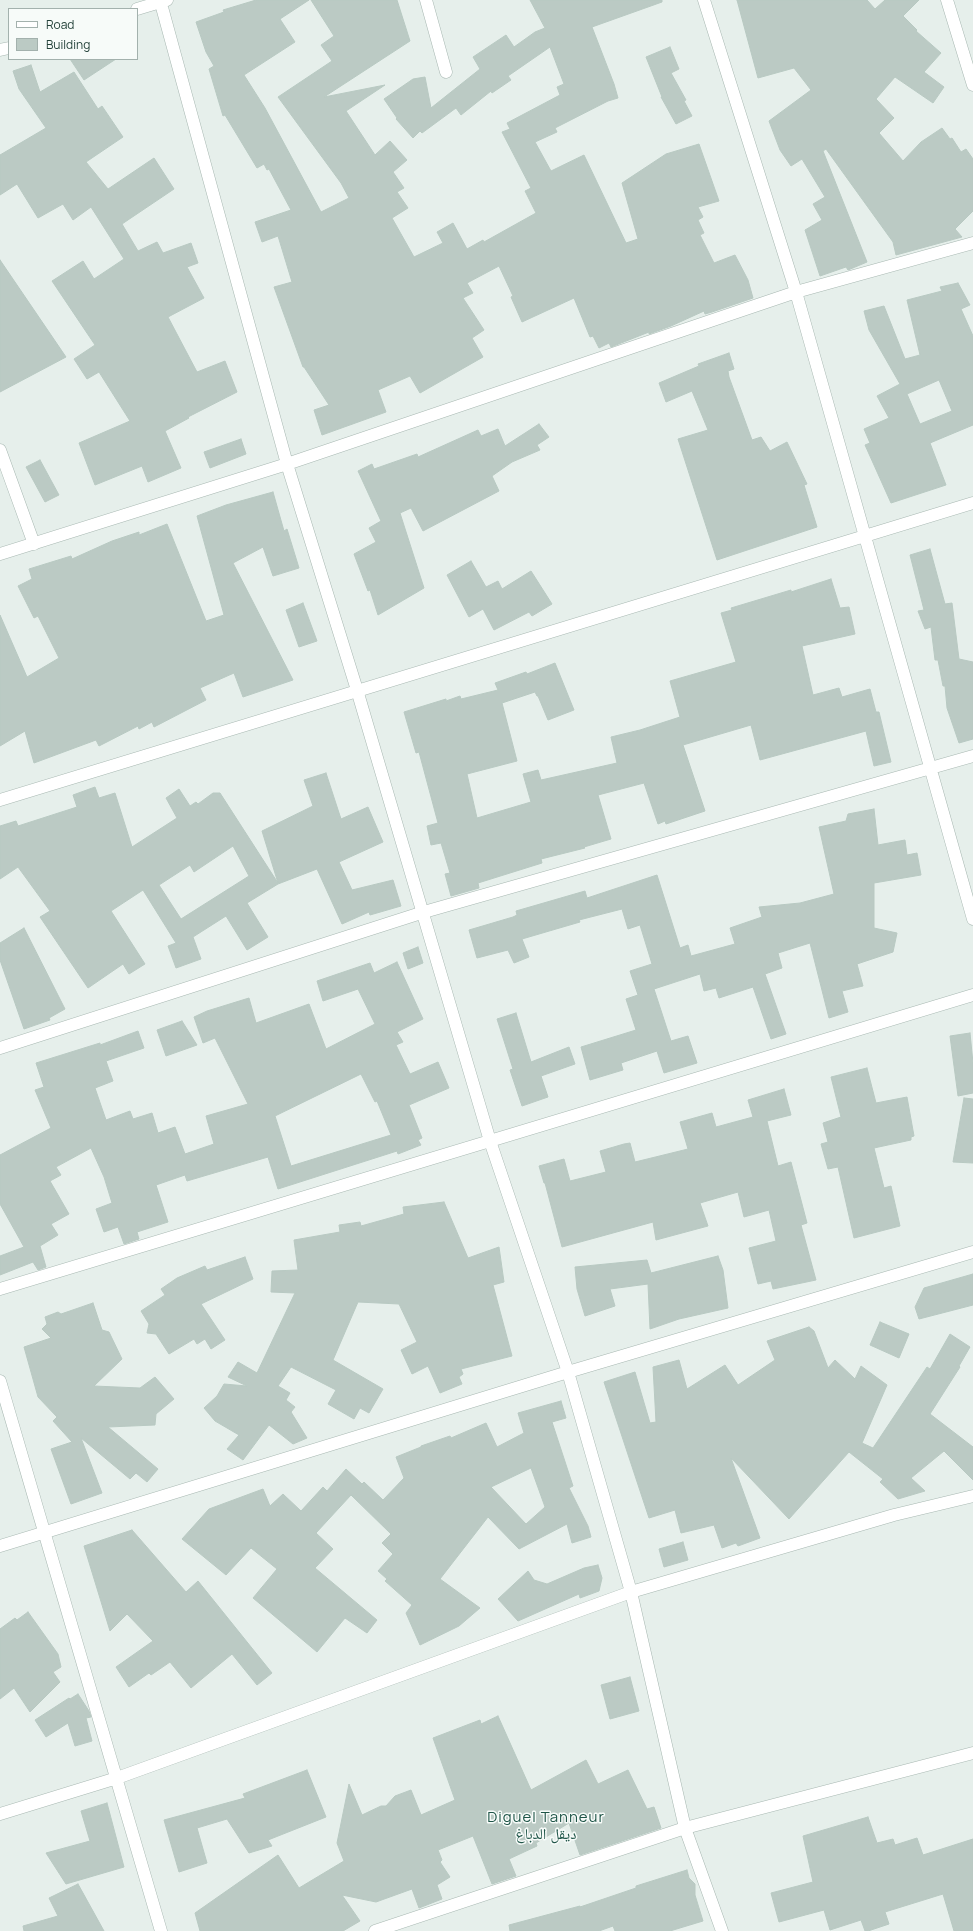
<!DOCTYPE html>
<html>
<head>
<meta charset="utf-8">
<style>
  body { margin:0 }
  #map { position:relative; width:973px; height:1931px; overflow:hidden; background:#e6efeb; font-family:Manrope,sans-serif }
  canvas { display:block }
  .legend { position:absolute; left:8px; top:8px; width:130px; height:52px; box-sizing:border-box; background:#f7fbf9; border:1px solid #a3b1ad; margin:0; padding:5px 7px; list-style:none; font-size:12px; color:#24423a }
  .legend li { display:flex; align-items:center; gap:8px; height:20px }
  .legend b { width:20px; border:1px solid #a3b1ad }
</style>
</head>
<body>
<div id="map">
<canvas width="973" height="1931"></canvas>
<ul class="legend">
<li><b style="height:5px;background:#fff"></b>Road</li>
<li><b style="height:11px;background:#bbcac4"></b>Building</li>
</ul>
</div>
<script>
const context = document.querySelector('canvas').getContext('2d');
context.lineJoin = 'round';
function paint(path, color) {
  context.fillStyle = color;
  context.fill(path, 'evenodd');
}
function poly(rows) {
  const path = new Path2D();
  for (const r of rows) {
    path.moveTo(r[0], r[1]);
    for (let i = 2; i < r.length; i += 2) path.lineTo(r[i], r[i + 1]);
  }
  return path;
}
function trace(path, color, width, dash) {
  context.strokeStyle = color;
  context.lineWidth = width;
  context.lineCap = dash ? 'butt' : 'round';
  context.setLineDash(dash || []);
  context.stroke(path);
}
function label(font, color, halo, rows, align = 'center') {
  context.font = font + ' Manrope,"Noto Naskh Arabic",sans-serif';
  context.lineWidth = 3;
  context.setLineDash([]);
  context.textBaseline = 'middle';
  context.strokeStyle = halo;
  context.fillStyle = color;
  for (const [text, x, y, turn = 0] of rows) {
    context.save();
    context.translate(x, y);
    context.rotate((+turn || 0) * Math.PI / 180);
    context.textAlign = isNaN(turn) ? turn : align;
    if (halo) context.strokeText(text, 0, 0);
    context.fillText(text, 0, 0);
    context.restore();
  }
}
const building = poly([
  [256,0,309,0,280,19,295,42,244,75,265,108,321,212,349,198,341,183,278,97,332,61,321,45,334,36,311,0,397,0,410,41,324,97,385,85,346,111,375,155,390,141,407,160,393,172,404,188,397,192,408,208,392,218,414,257,443,243,437,232,453,223,467,249,483,240,484,242,536,213,525,191,531,188,502,132,510,129,507,123,560,95,557,87,564,84,550,47,508,76,511,80,492,93,491,91,461,115,456,108,422,133,420,131,413,138,396,119,397,118,384,99,413,79,425,77,431,108,480,69,473,57,506,35,514,47,535,32,545,28,530,0,662,0,662,2,592,27,614,84,618,98,608,101,555,128,557,132,535,142,551,171,584,155,626,243,638,239,622,183,666,154,699,144,719,201,698,207,703,217,698,220,704,233,700,235,714,263,735,255,748,280,753,298,712,312,705,314,704,311,671,326,649,334,649,332,611,347,609,343,599,348,593,336,590,337,574,298,522,322,511,297,513,296,499,266,467,283,473,293,463,298,484,330,472,338,483,357,420,393,410,376,378,390,386,412,322,435,314,410,329,405,304,367,303,367,274,287,292,282,278,236,262,242,255,222,291,210,269,169,267,170,264,164,257,168,225,115,223,116,209,69,214,66,206,52,196,22,224,12,223,10,256,0],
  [737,0,867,0,875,9,885,0,919,0,903,16,917,30,916,31,941,53,924,72,944,87,933,103,895,77,876,99,894,118,879,133,903,161,921,142,942,128,950,139,952,138,961,152,966,149,973,159,973,211,955,229,962,237,896,255,893,242,826,149,823,151,867,262,848,270,846,267,820,276,805,230,822,220,813,204,825,197,802,159,791,166,780,150,769,121,811,90,794,68,758,78,737,0],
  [670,47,679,69,671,73,686,100,684,101,692,116,676,124,661,97,662,97,646,57,670,47],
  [70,59,116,59,84,80,70,59],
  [31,65,40,92,74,72,98,109,102,106,123,137,86,162,108,189,154,158,174,189,122,224,138,251,157,242,163,253,191,243,198,263,187,267,204,298,168,317,197,372,225,361,237,392,188,417,189,418,165,431,181,468,148,482,142,466,95,485,79,443,130,421,99,372,87,379,74,359,95,345,52,281,83,261,94,279,124,259,91,207,73,220,63,204,38,218,17,184,0,195,0,155,46,128,19,89,13,71,31,65],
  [0,260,66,357,0,392,0,260],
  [958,283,970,305,961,309,973,336,973,425,930,443,946,485,891,503,865,445,870,443,864,429,889,418,877,396,900,384,869,330,864,311,884,306,905,359,920,355,907,300,942,291,940,287,958,283],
  [939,380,952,411,920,424,907,394,939,380],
  [729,353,734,369,728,371,729,377,752,440,761,437,770,451,787,442,807,484,804,485,817,527,717,560,678,439,708,430,692,391,666,402,659,383,699,366,698,364,729,353],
  [539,424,549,437,537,445,540,450,512,462,492,476,499,491,423,531,411,508,400,513,424,588,378,615,370,590,368,591,354,554,376,542,369,528,381,521,358,471,372,464,374,469,417,454,418,457,478,430,481,436,498,429,505,446,539,424],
  [241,439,246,454,210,468,204,452,241,439],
  [40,460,59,495,45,502,26,467,40,460],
  [273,492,284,531,287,529,299,568,273,576,263,547,233,563,293,680,243,697,234,673,200,688,206,700,154,727,152,722,139,729,138,726,99,746,96,740,34,763,25,731,0,746,0,615,27,677,59,658,38,616,34,618,18,586,32,579,29,569,71,556,72,559,112,541,139,532,139,535,167,524,206,621,224,615,197,516,226,505,273,492],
  [930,549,945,604,952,603,959,659,973,662,973,739,959,743,947,708,945,686,943,686,938,660,935,660,931,627,925,629,918,611,924,610,910,555,930,549],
  [471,561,486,587,498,581,502,589,531,571,552,604,532,616,529,612,494,630,483,609,469,617,447,575,471,561],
  [831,579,840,608,849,607,855,634,802,646,813,695,839,688,842,697,870,689,876,712,879,712,891,762,874,766,866,731,760,760,751,725,683,745,705,811,666,824,665,821,658,824,644,783,598,795,611,839,584,847,585,848,541,859,542,863,478,883,479,888,451,896,445,874,450,873,441,843,431,845,427,826,438,823,419,752,416,753,404,712,446,699,446,701,460,696,461,699,498,690,495,683,526,672,527,674,555,663,574,710,548,720,538,696,537,696,535,692,502,703,517,761,467,774,477,818,531,802,523,774,538,770,541,780,617,763,611,737,640,730,680,717,670,681,736,662,721,613,732,610,731,608,791,590,791,592,831,579],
  [303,603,317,641,299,647,286,610,303,603],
  [326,773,341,819,368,807,383,842,339,862,352,890,393,880,401,906,370,915,369,912,342,924,317,869,278,884,247,903,268,937,247,950,226,916,193,937,201,959,176,968,168,946,176,943,143,890,111,911,145,964,129,974,123,964,88,988,40,917,50,911,18,867,0,879,0,826,16,821,18,826,77,807,73,795,95,787,99,798,115,793,132,847,177,818,166,798,179,789,190,806,196,802,198,804,213,793,220,793,278,883,262,831,313,806,304,780,326,773],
  [233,846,249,876,181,919,159,885,190,865,194,872,233,846],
  [874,809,878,845,905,840,907,855,917,853,921,875,874,883,874,928,897,933,893,952,857,964,863,986,842,991,848,1012,829,1018,810,943,778,953,782,968,765,974,786,1034,771,1039,753,987,719,998,716,988,704,991,700,974,654,989,671,1041,688,1036,697,1063,664,1073,657,1051,621,1063,623,1070,590,1080,581,1047,636,1030,626,999,638,995,630,971,652,964,640,925,628,929,622,909,579,920,580,922,522,939,529,957,514,963,508,950,477,958,469,930,513,917,517,915,516,911,585,891,587,898,657,875,680,948,688,945,691,956,735,944,730,928,762,917,759,907,800,903,834,894,819,827,846,821,848,814,874,809],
  [24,928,65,1009,49,1018,50,1020,24,1029,0,960,0,943,24,928],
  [418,947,423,963,408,969,403,953,418,947],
  [397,962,423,1019,397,1032,403,1042,396,1045,410,1074,438,1062,449,1088,409,1105,422,1138,418,1140,421,1145,398,1154,397,1151,278,1189,268,1157,187,1181,185,1175,156,1185,168,1222,137,1232,139,1239,124,1244,118,1227,104,1232,96,1209,112,1203,104,1177,91,1148,56,1167,61,1175,50,1181,69,1214,51,1224,58,1235,40,1246,46,1267,38,1270,33,1262,0,1275,0,1256,24,1247,0,1204,0,1155,51,1128,35,1090,44,1087,36,1063,100,1043,100,1045,138,1031,144,1048,106,1061,113,1081,95,1088,106,1120,130,1111,133,1119,152,1113,158,1133,175,1127,185,1154,214,1144,206,1116,248,1104,215,1038,203,1043,194,1017,207,1011,249,998,256,1023,309,1004,326,1049,375,1024,358,989,323,1001,317,981,370,963,374,973,397,962],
  [361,1074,375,1102,377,1101,391,1135,291,1166,275,1116,361,1074],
  [516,1013,531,1062,569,1047,575,1064,541,1076,548,1097,522,1106,510,1070,513,1069,497,1019,516,1013],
  [182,1021,197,1045,166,1056,157,1030,182,1021],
  [970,1033,973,1063,973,1093,958,1096,950,1036,970,1033],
  [867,1068,876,1103,907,1097,914,1136,911,1137,911,1140,874,1148,884,1188,891,1186,900,1226,854,1238,838,1167,828,1169,821,1144,828,1142,823,1123,841,1117,831,1077,867,1068],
  [784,1089,791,1115,767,1121,778,1166,791,1162,807,1223,801,1225,816,1280,773,1289,771,1281,758,1284,749,1248,776,1241,769,1210,744,1217,738,1192,700,1203,708,1226,656,1240,653,1222,562,1247,545,1183,544,1183,539,1166,564,1159,570,1181,606,1172,600,1151,624,1144,630,1143,635,1162,688,1149,680,1122,712,1113,716,1127,753,1117,748,1100,784,1089],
  [964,1098,973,1099,973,1163,953,1162,964,1098],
  [444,1202,468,1258,499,1247,504,1282,493,1285,512,1356,461,1369,463,1374,459,1377,462,1384,440,1393,428,1366,412,1374,401,1350,417,1342,399,1304,358,1302,333,1360,383,1389,369,1413,360,1408,354,1419,328,1404,336,1390,291,1367,278,1386,290,1393,286,1400,295,1407,291,1412,307,1438,293,1444,269,1425,243,1460,227,1449,239,1435,215,1421,204,1408,217,1396,224,1384,247,1386,228,1377,238,1362,257,1373,295,1293,271,1292,272,1271,298,1270,294,1240,340,1232,339,1225,360,1222,361,1226,404,1214,403,1207,444,1202],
  [718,1256,723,1270,728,1308,679,1319,650,1329,648,1284,610,1289,615,1306,585,1316,577,1289,575,1267,647,1260,651,1273,718,1256],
  [245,1257,253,1279,201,1304,225,1340,211,1349,205,1339,197,1344,194,1339,169,1354,156,1334,147,1333,149,1324,141,1311,165,1295,161,1289,177,1278,205,1266,207,1270,245,1257],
  [973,1274,973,1305,919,1319,915,1307,924,1288,973,1274],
  [93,1303,102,1330,109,1332,122,1359,94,1386,140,1388,155,1377,174,1399,156,1414,155,1425,108,1427,158,1469,147,1482,136,1473,130,1479,81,1438,102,1493,71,1504,51,1449,72,1442,53,1421,57,1417,38,1397,24,1347,51,1338,42,1329,47,1324,45,1317,58,1312,61,1314,93,1303],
  [880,1322,909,1334,899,1358,870,1345,880,1322],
  [809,1327,814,1331,828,1368,835,1360,855,1379,861,1366,887,1385,862,1443,873,1448,927,1367,930,1369,950,1334,970,1347,959,1366,960,1367,930,1414,973,1447,973,1480,944,1451,911,1478,925,1491,898,1499,880,1482,883,1479,849,1452,789,1519,731,1458,760,1538,738,1546,736,1543,722,1548,714,1525,681,1533,675,1510,649,1518,604,1382,635,1372,650,1423,656,1422,653,1367,679,1360,687,1389,725,1365,738,1385,775,1360,767,1341,809,1327],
  [561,1401,566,1418,552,1422,573,1486,569,1488,588,1526,591,1537,572,1543,567,1524,519,1549,488,1517,440,1579,480,1608,459,1626,420,1645,406,1613,412,1605,385,1581,387,1579,378,1571,393,1554,382,1543,391,1534,351,1495,316,1533,333,1549,315,1568,377,1620,367,1633,345,1618,317,1652,253,1598,277,1569,251,1548,226,1575,182,1539,209,1509,263,1489,270,1506,283,1494,301,1511,323,1487,327,1491,346,1469,362,1484,364,1482,383,1500,404,1478,396,1457,421,1447,421,1446,450,1436,451,1438,486,1423,497,1447,524,1433,518,1413,561,1401],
  [531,1468,545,1507,526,1524,491,1487,531,1468],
  [132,1530,186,1592,198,1581,272,1673,257,1685,232,1654,191,1688,170,1662,151,1675,149,1673,129,1687,116,1667,153,1641,127,1614,110,1631,84,1546,132,1530],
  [683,1542,688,1560,664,1567,659,1549,683,1542],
  [598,1565,602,1578,599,1591,580,1598,579,1594,518,1621,498,1599,528,1571,534,1580,547,1584,584,1568,598,1565],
  [28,1612,58,1654,61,1667,53,1672,60,1682,30,1712,14,1688,0,1699,0,1629,15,1618,17,1620,28,1612],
  [630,1677,639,1711,610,1719,601,1685,630,1677],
  [78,1694,89,1711,91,1717,86,1718,92,1741,75,1746,68,1723,46,1737,35,1720,69,1698,70,1699,78,1694],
  [498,1716,531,1790,586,1760,598,1784,628,1770,647,1809,654,1807,661,1828,580,1855,569,1823,536,1843,537,1846,509,1859,516,1876,492,1884,473,1836,438,1850,442,1860,440,1862,450,1877,437,1885,442,1899,419,1908,412,1889,376,1902,342,1895,360,1921,343,1931,200,1931,195,1913,278,1855,299,1888,344,1861,337,1843,349,1784,362,1815,381,1806,386,1806,395,1796,411,1790,421,1815,455,1800,433,1738,480,1720,481,1724,498,1716],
  [307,1770,326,1817,268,1840,272,1846,249,1853,227,1819,197,1828,207,1863,179,1872,164,1820,245,1798,243,1794,307,1770],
  [107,1803,124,1867,66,1884,46,1853,90,1841,81,1811,107,1803],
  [868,1817,877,1843,893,1839,895,1845,917,1838,923,1855,973,1839,973,1931,954,1931,943,1894,885,1912,889,1924,868,1931,865,1931,861,1920,830,1930,824,1910,779,1922,771,1893,813,1882,803,1836,868,1817],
  [687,1870,689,1878,695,1884,695,1895,703,1921,670,1931,615,1931,613,1926,599,1931,510,1931,509,1925,580,1906,580,1907,636,1888,636,1886,687,1870],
  [78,1884,104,1931,24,1931,23,1926,58,1916,49,1898,78,1884]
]);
paint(building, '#bbcac4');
trace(building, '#b8c9c2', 1);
const minor = poly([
  [160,0,287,464,357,690,490,1141,568,1372,631,1592,685,1828,722,1931],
  [426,0,446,72],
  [704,0,796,292,973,919],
  [947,0,973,85],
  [137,9,167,0],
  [0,50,9,48],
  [0,450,34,544],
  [0,554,287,464,796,292,973,243],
  [0,800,973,503],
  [0,1048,424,912,973,756],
  [0,1289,973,995],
  [0,1381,161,1931],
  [0,1546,568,1372,973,1252],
  [0,1814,117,1778,631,1592,894,1515,973,1496],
  [375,1931,685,1828,973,1753]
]);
trace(minor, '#a8b8b2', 13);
trace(minor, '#fff', 12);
context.letterSpacing = '1px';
label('15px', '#1f5548', '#f7fbf9', [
  ["Diguel Tanneur",546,1818],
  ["ديقل الدباغ",546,1835]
]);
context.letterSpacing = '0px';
</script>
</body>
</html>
